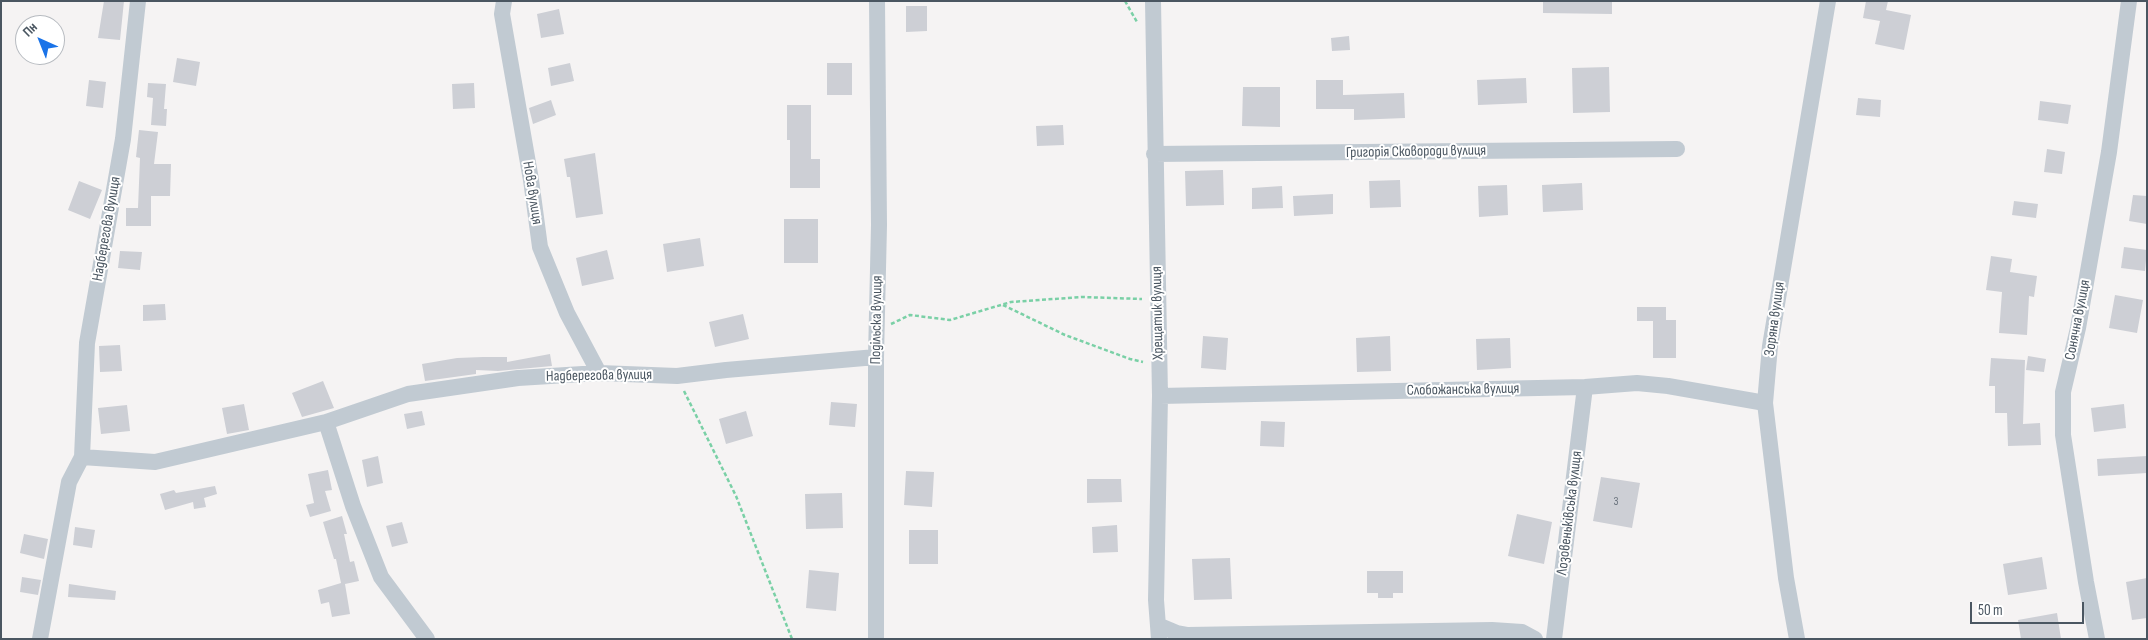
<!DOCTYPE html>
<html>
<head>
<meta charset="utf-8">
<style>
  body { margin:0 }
  #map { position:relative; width:2148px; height:640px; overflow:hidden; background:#f5f3f3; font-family:"Sofia Sans Condensed",sans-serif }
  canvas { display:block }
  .frame { position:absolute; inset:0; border:2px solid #4a5661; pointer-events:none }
  .north { position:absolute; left:15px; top:15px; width:50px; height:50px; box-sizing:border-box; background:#fff; border:1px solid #b7bbc0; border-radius:50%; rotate:316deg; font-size:14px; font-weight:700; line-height:20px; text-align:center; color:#4a5661 }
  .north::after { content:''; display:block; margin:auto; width:18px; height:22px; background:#1a73e8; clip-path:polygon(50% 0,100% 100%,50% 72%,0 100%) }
  .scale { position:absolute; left:1970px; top:602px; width:114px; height:22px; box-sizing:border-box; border:2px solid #4a5661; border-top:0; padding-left:6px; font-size:15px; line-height:18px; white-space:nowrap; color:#4a5661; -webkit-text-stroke:4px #fff; paint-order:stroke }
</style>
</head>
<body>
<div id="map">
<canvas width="2148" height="640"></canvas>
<div class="frame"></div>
<div class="north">Пн</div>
<div class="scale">50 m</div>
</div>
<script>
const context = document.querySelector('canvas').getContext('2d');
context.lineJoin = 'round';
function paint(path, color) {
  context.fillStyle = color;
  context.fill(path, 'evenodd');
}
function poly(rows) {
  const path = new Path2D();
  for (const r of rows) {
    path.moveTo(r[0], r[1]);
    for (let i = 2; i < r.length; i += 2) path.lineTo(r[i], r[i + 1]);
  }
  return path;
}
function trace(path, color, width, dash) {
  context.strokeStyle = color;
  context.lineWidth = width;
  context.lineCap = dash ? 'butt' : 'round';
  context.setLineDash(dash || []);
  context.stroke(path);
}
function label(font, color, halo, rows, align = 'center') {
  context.font = font + ' "Sofia Sans Condensed",sans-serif';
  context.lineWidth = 4;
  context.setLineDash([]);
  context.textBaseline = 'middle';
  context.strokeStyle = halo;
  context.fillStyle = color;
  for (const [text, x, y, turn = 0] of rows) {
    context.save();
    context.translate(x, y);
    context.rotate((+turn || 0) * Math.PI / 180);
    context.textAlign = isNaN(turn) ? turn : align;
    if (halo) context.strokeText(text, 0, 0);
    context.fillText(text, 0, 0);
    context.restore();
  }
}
paint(poly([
  [104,1,124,1,120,40,98,38],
  [1543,1,1612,1,1612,14,1543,13],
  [1866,1,1888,1,1886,10,1911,15,1904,50,1875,44,1880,21,1863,18],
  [906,6,927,6,927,31,906,32],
  [559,9,564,34,541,38,537,14],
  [1349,36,1350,50,1332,51,1331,38],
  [177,58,200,62,196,86,173,82],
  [570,63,574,81,551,86,548,68],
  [827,63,852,63,852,95,827,95],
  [1609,67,1610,112,1573,113,1572,68],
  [1526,78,1527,103,1478,105,1477,80],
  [89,80,106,82,103,108,86,106],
  [1316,80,1343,80,1343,95,1404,93,1405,118,1354,120,1354,109,1316,109],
  [148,83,166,84,164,109,167,109,166,126,151,125,153,98,147,97],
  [474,83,475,108,453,109,452,84],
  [1243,87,1280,87,1280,127,1242,126],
  [1858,98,1881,100,1880,117,1856,115],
  [551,100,556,115,533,124,529,108],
  [2040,101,2071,105,2068,124,2038,120],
  [787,105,811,105,811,159,820,159,820,188,790,188,790,140,787,140],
  [1063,125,1064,145,1037,146,1036,126],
  [139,130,158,132,154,164,171,164,170,196,151,196,151,226,126,226,126,208,138,208,140,158,136,157],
  [2047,149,2065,152,2062,174,2044,172],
  [595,153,603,214,576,218,570,177,567,177,564,159],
  [1223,170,1224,205,1186,206,1185,171],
  [1400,180,1401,207,1370,208,1369,181],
  [79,181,102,190,90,219,68,210],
  [1582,183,1583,210,1543,212,1542,185],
  [1507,185,1508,215,1479,217,1478,186],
  [1282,186,1283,208,1252,209,1252,188],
  [1333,194,1333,214,1294,216,1293,196],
  [2133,195,2147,196,2147,224,2129,221],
  [2014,201,2038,204,2036,218,2012,215],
  [784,219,818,219,818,263,784,263],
  [700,238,704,266,667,272,663,244],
  [2124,247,2147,250,2145,271,2121,268],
  [607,250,614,279,582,286,576,258],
  [120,251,142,252,140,270,118,268],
  [1991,256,2012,259,2010,272,2037,276,2034,297,2029,296,2027,335,1999,333,2002,292,1986,290],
  [2115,295,2143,300,2137,333,2109,328],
  [165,304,166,320,143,321,143,305],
  [1637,307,1666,307,1666,320,1676,320,1676,358,1653,358,1653,321,1637,321],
  [743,314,749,339,715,347,709,322],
  [1203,336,1228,338,1226,370,1201,368],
  [1390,336,1391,371,1357,372,1356,338],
  [1510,338,1511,368,1477,370,1476,339],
  [120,345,122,371,100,372,99,346],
  [550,354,552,366,498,371,476,370,476,374,425,381,422,364,457,358,483,357,507,357,507,362],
  [2028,356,2046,359,2044,372,2026,370],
  [1991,358,2025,360,2023,424,2040,423,2041,445,2008,446,2007,413,1995,413,1995,386,1989,386],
  [323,381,334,408,302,417,292,393],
  [831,402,857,404,855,427,829,425],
  [244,404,249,430,227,434,222,408],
  [2124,404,2126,428,2094,432,2091,408],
  [127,405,130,431,101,434,98,408],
  [422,411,425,425,407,429,404,414],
  [746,411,753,436,726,444,719,419],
  [1261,421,1285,422,1284,447,1260,446],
  [378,456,383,483,367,487,362,460],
  [2147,456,2147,473,2098,476,2097,459],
  [328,470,332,490,325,491,331,511,310,517,306,505,314,503,308,474],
  [906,471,934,472,932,507,904,505],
  [1601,477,1640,483,1632,528,1593,521],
  [1087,479,1121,479,1122,502,1087,503],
  [215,486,217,494,204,498,206,507,194,509,193,502,165,510,160,494,174,490,176,493],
  [842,493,843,528,806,529,805,494],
  [1517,514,1552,522,1544,564,1508,556],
  [342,516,347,534,344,534,350,562,354,561,359,581,345,584,350,614,332,617,329,602,321,604,318,590,341,583,336,559,334,559,323,522],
  [402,522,408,543,392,547,386,526],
  [1117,525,1118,552,1093,553,1092,527],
  [75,527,95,530,92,548,73,545],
  [909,530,938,530,938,564,909,564],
  [24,534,48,539,44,559,20,553],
  [2042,557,2047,589,2008,595,2003,564],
  [1230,558,1232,599,1194,600,1192,559],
  [809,570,839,573,836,611,806,608],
  [1367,571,1403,571,1403,593,1393,593,1393,598,1378,598,1378,593,1367,593],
  [22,577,41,580,38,595,20,592],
  [2147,578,2147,618,2132,620,2126,582],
  [69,584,116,591,115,600,68,597],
  [2057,613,2061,639,2021,639,2018,620]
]), '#cdcfd5');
trace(poly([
  [1125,1,1137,22],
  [1003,305,1065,335,1130,359,1143,362],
  [891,324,910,315,950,320,1011,302,1082,297,1142,299],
  [684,391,736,496,792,639]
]), '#7ad0a6', 2.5, [4, 2.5]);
trace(poly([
  [504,1,502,14,531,180,540,247,567,313,599,373],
  [1153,1,1160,396,1156,600,1159,639],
  [1154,154,1677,149],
  [1160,396,1585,387,1637,383,1668,386,1765,403],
  [326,422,353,506,381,577,427,639],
  [82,457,155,462,326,422,408,394,518,378,599,373,677,376,726,370,876,357],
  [1158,625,1177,633,1188,635,1492,630,1522,632,1535,639],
  [40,639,69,482,82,457,87,343,123,139,138,1],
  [876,639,876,357,879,225,877,1],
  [1554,639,1585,387],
  [1797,639,1786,578,1765,403,1770,346,1828,1],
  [2097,639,2086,582,2063,435,2063,392,2078,328,2109,152,2129,1]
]), '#c1cad2', 16);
label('12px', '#6b747e', null, [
  ["3",1616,502]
]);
label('15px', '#4a5661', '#fff', [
  ["Григорія Сковороди вулиця",1416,152,-1],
  ["Нова вулиця",532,193,81],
  ["Надберегова вулиця",107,229,-80],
  ["Хрещатик вулиця",1158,313,-91],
  ["Зоряна вулиця",1775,319,-82],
  ["Подільска вулиця",877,320,-89],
  ["Сонячна вулиця",2078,320,-79],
  ["Надберегова вулиця",599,376,-1],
  ["Слобожанська вулиця",1463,390,-1],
  ["Лозовеньківська вулиця",1570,513,-83]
]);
</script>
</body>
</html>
